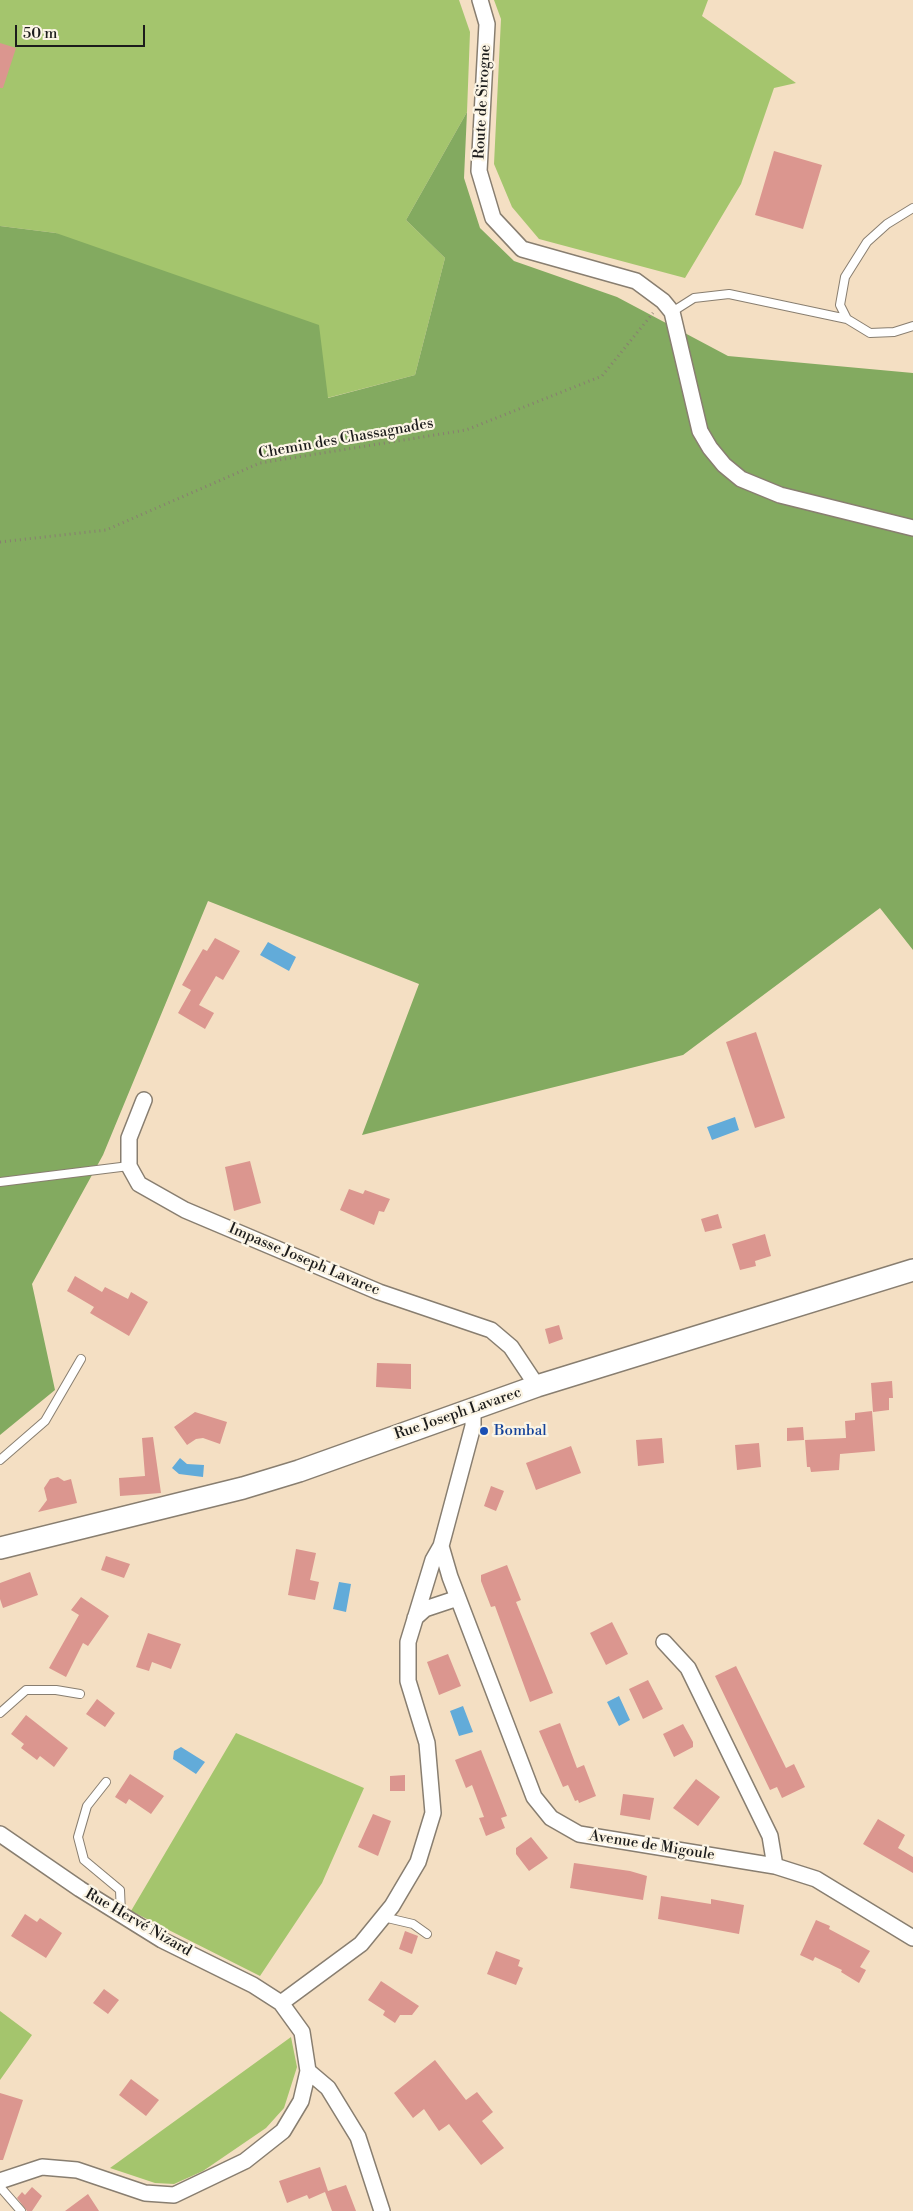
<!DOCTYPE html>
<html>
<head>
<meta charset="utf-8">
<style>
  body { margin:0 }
  #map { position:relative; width:913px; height:2211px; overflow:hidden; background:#f4dfc3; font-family:"Libre Bodoni",serif }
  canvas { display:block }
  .scale { position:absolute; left:15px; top:25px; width:130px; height:22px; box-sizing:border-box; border:2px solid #1c1c1c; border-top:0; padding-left:6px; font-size:15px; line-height:18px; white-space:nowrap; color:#1c1c1c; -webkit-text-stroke:4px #fcf5e5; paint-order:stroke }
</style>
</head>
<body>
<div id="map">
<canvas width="913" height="2211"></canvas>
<div class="scale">50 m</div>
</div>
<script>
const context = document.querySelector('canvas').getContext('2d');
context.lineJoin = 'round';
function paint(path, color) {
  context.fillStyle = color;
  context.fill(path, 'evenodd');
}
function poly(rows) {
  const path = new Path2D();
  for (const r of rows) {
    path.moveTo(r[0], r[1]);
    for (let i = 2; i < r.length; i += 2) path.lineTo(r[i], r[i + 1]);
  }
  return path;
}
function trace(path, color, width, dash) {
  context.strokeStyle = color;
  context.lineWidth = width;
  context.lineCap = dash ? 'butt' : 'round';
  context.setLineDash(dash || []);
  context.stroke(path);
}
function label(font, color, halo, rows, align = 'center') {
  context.font = font + ' "Libre Bodoni",serif';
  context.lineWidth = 4.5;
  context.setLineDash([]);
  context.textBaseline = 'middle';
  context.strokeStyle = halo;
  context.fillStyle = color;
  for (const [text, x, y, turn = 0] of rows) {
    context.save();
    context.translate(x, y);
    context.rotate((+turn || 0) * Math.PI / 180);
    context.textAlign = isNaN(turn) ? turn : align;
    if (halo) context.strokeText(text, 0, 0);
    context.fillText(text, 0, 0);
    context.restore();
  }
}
paint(poly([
  [0,0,459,0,470,32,467,112,406,220,445,258,415,375,327,398,56,233,0,226],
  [494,0,708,0,702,16,796,83,774,88,741,184,685,278,539,239,512,207,494,164,501,19],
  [236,1733,364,1788,322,1883,260,1976,131,1911],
  [0,2011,32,2035,0,2080],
  [291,2037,297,2067,284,2108,266,2128,203,2171,174,2184,155,2183,110,2168]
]), '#a4c56d');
paint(poly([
  [467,112,464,178,480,228,514,261,617,297,728,356,913,373,913,950,880,908,683,1055,362,1135,419,984,208,901,103,1155,32,1284,55,1390,0,1435,0,226,56,233,319,325,328,398,415,375,445,258,406,220]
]), '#83aa60');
paint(poly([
  [268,942,296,957,289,971,260,955],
  [735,1117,739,1130,712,1140,707,1127],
  [180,1458,187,1464,204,1465,203,1477,179,1474,172,1468],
  [339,1582,351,1584,346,1612,333,1609],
  [619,1696,630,1720,619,1726,607,1702],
  [463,1706,473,1732,459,1736,450,1711],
  [181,1747,205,1762,196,1774,173,1759,174,1751]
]), '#62abd9');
paint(poly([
  [0,43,16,48,3,88,0,88],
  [774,151,822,165,803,229,755,215],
  [215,938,240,951,223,980,216,976,199,1005,214,1013,205,1029,178,1013,191,990,182,985,203,949,207,951],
  [756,1032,785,1118,755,1128,726,1042],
  [250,1161,261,1203,234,1211,225,1167],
  [349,1189,363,1194,365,1190,390,1199,384,1212,379,1211,374,1225,340,1210],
  [718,1214,722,1228,705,1232,701,1219],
  [765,1234,771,1256,755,1261,756,1266,740,1270,732,1244],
  [75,1276,102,1292,105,1287,128,1299,131,1292,148,1302,129,1336,90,1313,94,1307,67,1291],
  [559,1325,563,1339,549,1344,545,1329],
  [377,1363,411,1364,411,1389,376,1387],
  [892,1381,893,1398,889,1398,889,1410,873,1412,871,1383],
  [872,1411,875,1451,840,1454,839,1470,811,1472,810,1467,807,1467,805,1440,846,1438,845,1421,855,1420,855,1413],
  [195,1412,227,1422,220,1444,203,1438,196,1439,187,1445,174,1427],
  [803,1427,804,1440,787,1441,787,1428],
  [153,1437,161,1493,120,1496,119,1478,145,1476,142,1438],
  [662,1438,664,1463,638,1466,636,1440],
  [759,1443,761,1467,737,1470,735,1445],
  [571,1446,581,1473,536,1490,526,1463],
  [58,1477,64,1481,71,1479,77,1503,38,1512,47,1500,44,1488,50,1479],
  [491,1486,504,1491,496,1511,484,1506],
  [296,1549,316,1553,310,1580,319,1582,315,1600,288,1595],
  [106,1556,130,1564,124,1578,101,1570],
  [507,1565,521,1600,516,1602,553,1693,530,1702,495,1606,491,1607,481,1581,481,1575],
  [30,1572,38,1595,3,1608,0,1599,0,1583],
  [81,1597,109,1616,88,1646,83,1643,66,1677,49,1668,79,1615,71,1610],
  [612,1622,628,1654,606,1665,590,1633],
  [148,1633,181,1644,171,1669,152,1662,149,1671,136,1667],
  [448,1654,461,1686,439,1695,427,1662],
  [736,1666,786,1768,794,1764,805,1787,782,1798,777,1787,770,1790,715,1676],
  [648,1680,663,1709,643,1719,629,1689],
  [97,1699,115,1713,105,1727,86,1714],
  [26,1715,68,1748,54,1767,40,1756,37,1760,21,1748,24,1744,11,1734],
  [560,1723,577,1768,584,1765,596,1796,579,1803,578,1800,575,1801,568,1785,563,1787,539,1731],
  [683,1724,693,1742,693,1747,674,1757,663,1734],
  [481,1750,507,1816,501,1818,505,1828,486,1836,479,1818,484,1817,472,1785,466,1788,455,1760],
  [130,1774,164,1796,151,1814,129,1799,126,1804,115,1797],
  [405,1775,405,1791,390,1791,390,1776],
  [696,1779,720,1797,698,1826,673,1808],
  [623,1794,654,1798,650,1820,620,1815],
  [373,1814,391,1821,378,1856,358,1847],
  [878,1819,905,1835,898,1848,913,1857,913,1873,863,1844],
  [531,1837,548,1858,529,1871,516,1854,516,1848],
  [574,1863,630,1871,647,1876,643,1900,570,1888],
  [661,1896,711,1904,711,1899,744,1905,739,1934,658,1919],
  [25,1914,37,1922,40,1918,62,1933,46,1958,11,1936],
  [816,1920,830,1926,829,1929,870,1951,860,1967,866,1970,859,1983,841,1972,842,1970,815,1957,813,1961,800,1955],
  [405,1931,418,1936,412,1954,399,1949],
  [496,1951,520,1960,518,1966,523,1968,516,1985,487,1974],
  [381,1981,419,2006,412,2015,400,2015,395,2023,383,2015,385,2011,368,2000],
  [104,1989,119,2000,108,2014,93,2003],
  [435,2060,466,2100,477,2092,493,2112,482,2121,504,2148,481,2165,449,2124,439,2131,424,2109,413,2118,394,2093],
  [131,2079,159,2100,146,2116,119,2095],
  [0,2093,23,2100,3,2160,0,2160],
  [320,2167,328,2191,346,2185,356,2211,332,2211,325,2192,309,2199,307,2195,287,2203,279,2181],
  [32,2187,42,2196,32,2211,27,2211,17,2198,22,2192,25,2195],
  [88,2194,99,2211,65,2211]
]), '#db968f');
const lane = poly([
  [913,208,887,224,867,242,845,277,840,305,847,319,870,333,894,332,913,326],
  [672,312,694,298,729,294,847,319],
  [0,1182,129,1166],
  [0,1460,45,1421,81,1359],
  [0,1713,26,1690,56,1690,80,1694],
  [106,1782,87,1806,78,1837,84,1860,120,1890,121,1914],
  [383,1917,413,1924,427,1934],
  [0,2187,21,2211]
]);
const street = poly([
  [480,0,487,24,479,171,493,218,522,249,636,281,663,301,672,312,700,431,710,448,724,465,741,479,780,495,913,528],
  [144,1100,129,1138,129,1166,139,1184,185,1210,379,1292,491,1330,511,1347,537,1386],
  [441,1546,450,1577,534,1797,551,1818,579,1834,775,1866,816,1879,913,1938],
  [415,1618,425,1609,458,1598],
  [664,1642,688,1668,770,1836,775,1866],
  [0,1834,80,1889,162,1940,253,1985,281,2003,302,2032,308,2071,301,2101,283,2131,245,2161,174,2195,145,2193,77,2170,42,2167,0,2181],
  [281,2003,361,1944,392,1906,418,1862,433,1813,427,1743,408,1681,408,1642,433,1560,441,1546,473,1426,473,1407],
  [308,2071,328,2088,358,2137,382,2211]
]);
const secondary = poly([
  [0,1548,243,1488,299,1471,537,1386,913,1270]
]);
trace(lane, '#887e70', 10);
trace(street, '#887e70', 18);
trace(secondary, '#887e70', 24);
trace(poly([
  [0,542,106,530,260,463,466,430,602,376,653,313]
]), '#887e70', 3, [1, 4]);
trace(lane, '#fff', 8);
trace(street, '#fff', 15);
trace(secondary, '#fff', 21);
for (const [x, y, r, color] of [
  [484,1431,5,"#1a4fb4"]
]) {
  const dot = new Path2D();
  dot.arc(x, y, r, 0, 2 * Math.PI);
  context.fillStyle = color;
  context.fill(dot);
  trace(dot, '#fcf5e5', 2);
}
label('15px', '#1c1c1c', '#fcf5e5', [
  ["Route de Sirogne",483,102,-87],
  ["Chemin des Chassagnades",346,439,-10],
  ["Impasse Joseph Lavarec",304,1260,23],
  ["Rue Joseph Lavarec",458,1414,-19],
  ["Avenue de Migoule",652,1846,9],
  ["Rue Hervé Nizard",138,1923,30]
]);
label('15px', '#164399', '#fcf5e5', [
  ["Bombal",494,1431]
], 'left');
</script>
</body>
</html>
